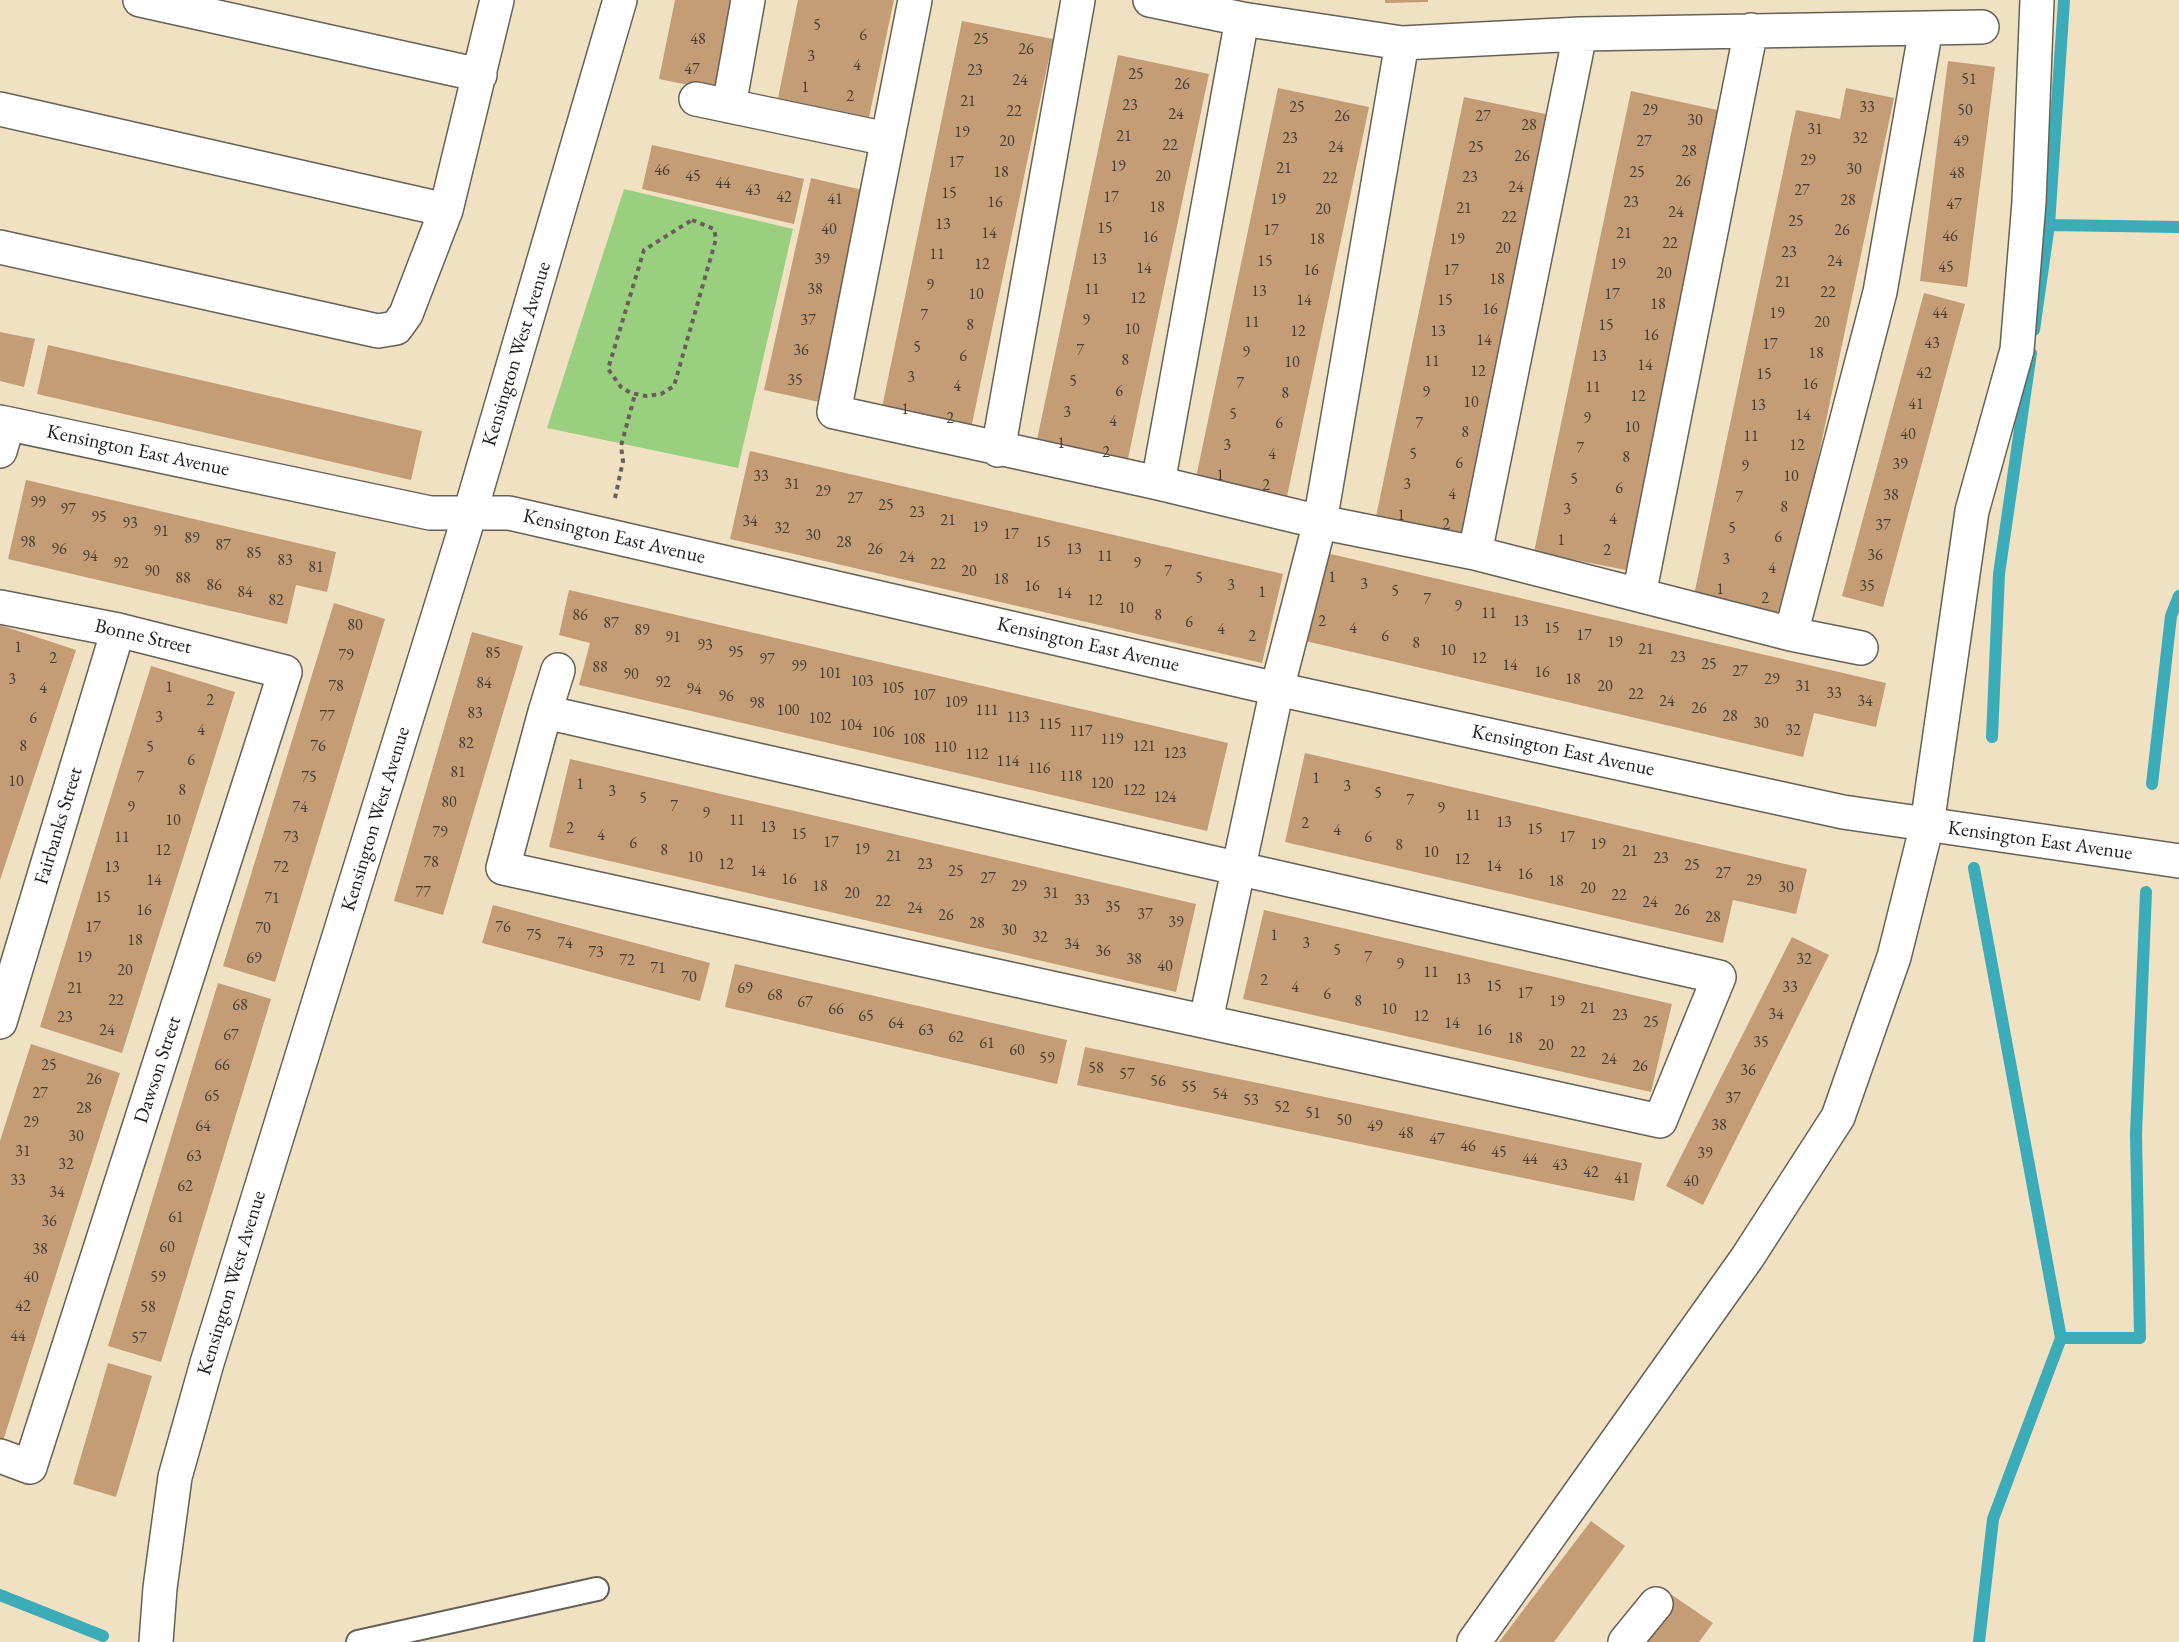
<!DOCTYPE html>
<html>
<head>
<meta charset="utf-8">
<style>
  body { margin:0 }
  canvas { display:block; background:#f0e1c3 }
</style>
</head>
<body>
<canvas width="2179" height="1642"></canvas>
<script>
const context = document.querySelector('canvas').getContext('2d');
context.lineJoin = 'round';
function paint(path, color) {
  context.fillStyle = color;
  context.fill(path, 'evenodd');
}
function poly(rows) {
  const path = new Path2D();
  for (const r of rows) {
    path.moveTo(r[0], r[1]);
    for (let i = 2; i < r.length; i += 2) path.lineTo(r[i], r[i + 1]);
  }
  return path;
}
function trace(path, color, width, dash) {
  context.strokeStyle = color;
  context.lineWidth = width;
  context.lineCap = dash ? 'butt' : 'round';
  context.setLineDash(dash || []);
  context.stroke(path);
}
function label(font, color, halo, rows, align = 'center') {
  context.font = font + ' "EB Garamond",serif';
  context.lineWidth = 6;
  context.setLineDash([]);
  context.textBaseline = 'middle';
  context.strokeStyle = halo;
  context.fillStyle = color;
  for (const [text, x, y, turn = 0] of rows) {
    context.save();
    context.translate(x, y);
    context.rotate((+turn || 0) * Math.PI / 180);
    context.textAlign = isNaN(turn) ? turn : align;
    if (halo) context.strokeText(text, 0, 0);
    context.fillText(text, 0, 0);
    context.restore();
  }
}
paint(poly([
  [624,189,793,229,738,468,547,428]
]), '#9bcf80');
trace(poly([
  [2049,225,2064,0],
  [2034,330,2049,225,2179,227],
  [1992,737,1999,574,2031,353],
  [2152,784,2171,616,2179,596],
  [1974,868,2061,1338],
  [0,1595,103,1636],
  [1979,1642,1993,1519,2061,1338,2140,1338,2136,1134,2146,892]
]), '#3cacb8', 12);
paint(poly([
  [675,0,736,0,718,91,659,79],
  [798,0,894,0,869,117,778,98],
  [1385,0,1428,0,1428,2,1385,3],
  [962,21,1053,39,969,438,879,422],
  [1118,55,1209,74,1125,473,1034,454],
  [1948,61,1995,67,1967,287,1920,281],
  [1278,88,1369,107,1285,506,1194,487],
  [1846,88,1894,98,1784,620,1693,600,1796,110,1840,119],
  [1631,91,1722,111,1626,570,1534,552],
  [1464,97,1555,116,1465,546,1374,526],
  [652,145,804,179,794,224,642,189],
  [811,178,867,191,819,402,764,390],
  [1924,293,1965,304,1883,607,1842,596],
  [0,332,35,339,24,387,0,381],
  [48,345,422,431,411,480,37,394],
  [750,451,1283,574,1262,663,730,539],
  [26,480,336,552,327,592,296,585,287,624,8,559],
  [1322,552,1886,683,1876,727,1814,713,1803,757,1301,640],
  [569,590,1228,743,1207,831,579,685,590,643,559,635],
  [334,603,385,619,275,982,223,966],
  [0,625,76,650,0,880],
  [472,632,523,646,443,915,394,901],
  [151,666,235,692,122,1053,40,1027],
  [1305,753,1807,869,1796,914,1733,900,1723,943,1285,842],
  [570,759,1196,904,1176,992,549,847],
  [493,905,710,963,700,1001,482,943],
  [1264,910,1672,1004,1651,1092,1243,999],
  [1792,937,1829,955,1703,1205,1666,1186],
  [735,964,1067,1040,1057,1084,725,1007],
  [218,983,271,999,161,1362,108,1346],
  [31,1044,120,1073,3,1441,0,1440,0,1141],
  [1085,1047,1642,1163,1634,1201,1077,1085],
  [108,1363,152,1376,116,1497,73,1484],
  [1591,1521,1625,1546,1554,1642,1499,1642],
  [1672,1595,1713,1623,1699,1642,1640,1642]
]), '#c49c76');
const service = poly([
  [358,1642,597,1589]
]);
const minor = poly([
  [140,0,480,75],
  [915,0,834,412,1158,483,1320,522,1475,553,1791,634,1861,648],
  [1150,0,1242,19,1402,43,1580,34,1982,27],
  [696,99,887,139],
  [729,106,748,0],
  [0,109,446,210],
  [0,247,378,331,396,328,406,314,446,210,497,0],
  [0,422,430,513,470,513,620,0],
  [998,450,1078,0],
  [0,451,8,424],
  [1158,483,1242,19],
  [1475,553,1580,34],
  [1639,595,1751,30],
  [0,607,118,630,285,672,30,1467,0,1456],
  [1791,634,1880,292,1926,28],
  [545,712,1719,977,1660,1121,503,868,545,712,558,670],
  [1206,1020,1277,689,1320,522,1402,43],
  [0,1022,118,630],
  [1474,1642,1747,1258,1838,1117,1894,957,1927,825,1972,511,2017,350,2029,202,2037,0],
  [1625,1642,1656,1604]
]);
const tertiary = poly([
  [156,1642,160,1588,175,1477,207,1363,470,513,509,513,531,518,1277,689,1843,812,2179,861]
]);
trace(service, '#666156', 26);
trace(minor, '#666156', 36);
trace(tertiary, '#666156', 36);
trace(poly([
  [692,220,714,229,716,239,674,386,661,394,646,396,631,393,621,387,608,369,644,250,692,220],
  [615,498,623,461,621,446,635,394]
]), '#666156', 4, [4.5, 4.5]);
trace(service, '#fff', 22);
trace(minor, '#fff', 33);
trace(tertiary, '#fff', 33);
label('16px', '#463c32', null, [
  ["5",817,26],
  ["6",863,36],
  ["48",698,40],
  ["25",981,40],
  ["26",1026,50],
  ["3",811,57],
  ["4",857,66],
  ["47",692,70],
  ["23",975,71],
  ["25",1136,75],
  ["51",1969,80],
  ["24",1020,81],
  ["26",1182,85],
  ["1",805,88],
  ["2",850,97],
  ["21",968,102],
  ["23",1130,106],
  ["25",1297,108],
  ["33",1867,108],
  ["29",1650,111],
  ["50",1965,111],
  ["22",1014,112],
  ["24",1176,115],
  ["26",1342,117],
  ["27",1483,117],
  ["30",1695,121],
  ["28",1529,126],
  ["31",1815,130],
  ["19",962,133],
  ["21",1124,137],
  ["23",1290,139],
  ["32",1860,139],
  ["20",1007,142],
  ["27",1644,142],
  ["49",1961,142],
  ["22",1170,146],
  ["24",1336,148],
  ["25",1476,148],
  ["28",1689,152],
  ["26",1522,157],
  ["29",1808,161],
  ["17",956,163],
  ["19",1118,167],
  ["21",1284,169],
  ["30",1854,170],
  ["46",662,171],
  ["18",1001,173],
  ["25",1637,173],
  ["48",1957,174],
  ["45",693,177],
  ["20",1163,177],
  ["23",1470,178],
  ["22",1330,179],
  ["26",1683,182],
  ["44",723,184],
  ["24",1516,188],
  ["43",753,191],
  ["27",1802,191],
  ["15",949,194],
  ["42",784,198],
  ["17",1111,198],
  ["41",835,200],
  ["19",1278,200],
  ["28",1848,201],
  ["16",995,203],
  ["23",1631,203],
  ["47",1954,205],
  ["18",1157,208],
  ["21",1464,209],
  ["20",1323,210],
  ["24",1676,213],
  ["22",1509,218],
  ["25",1796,222],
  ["13",943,225],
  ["15",1105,229],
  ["40",829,230],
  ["17",1271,231],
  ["26",1842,231],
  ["14",989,234],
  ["21",1624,234],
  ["46",1950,237],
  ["16",1150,238],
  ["18",1317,240],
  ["19",1457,240],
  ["22",1670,244],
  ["20",1503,249],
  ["23",1789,253],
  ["11",937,255],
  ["39",822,260],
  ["13",1099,260],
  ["15",1265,262],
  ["24",1835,262],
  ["12",982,265],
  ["19",1618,265],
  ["45",1946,268],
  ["14",1144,269],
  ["16",1311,271],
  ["17",1451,271],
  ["20",1664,274],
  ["18",1497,280],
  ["21",1783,283],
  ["9",930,286],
  ["38",815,290],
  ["11",1092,290],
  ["13",1259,292],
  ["22",1828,293],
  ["10",976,295],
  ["17",1612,295],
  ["12",1138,299],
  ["14",1304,301],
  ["15",1445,301],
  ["18",1658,305],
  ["16",1490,310],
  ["19",1777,314],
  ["44",1940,314],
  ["7",924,316],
  ["37",808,321],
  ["9",1086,321],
  ["11",1252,323],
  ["20",1822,323],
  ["8",970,326],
  ["15",1606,326],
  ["10",1132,330],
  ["12",1298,332],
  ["13",1438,332],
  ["16",1651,336],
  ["14",1484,341],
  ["43",1932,344],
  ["17",1770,345],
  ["5",917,348],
  ["36",801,351],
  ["7",1080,351],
  ["9",1246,353],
  ["18",1816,354],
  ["6",963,357],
  ["13",1599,357],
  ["8",1125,361],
  ["11",1432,362],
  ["10",1292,363],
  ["14",1645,366],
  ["12",1478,372],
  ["42",1924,374],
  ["15",1764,375],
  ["3",911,378],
  ["35",795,381],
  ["5",1073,382],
  ["7",1240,384],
  ["16",1810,385],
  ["4",957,387],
  ["11",1593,388],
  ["6",1119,392],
  ["9",1426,393],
  ["8",1285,394],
  ["12",1638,397],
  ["10",1471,403],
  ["41",1916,405],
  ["13",1758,406],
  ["1",905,410],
  ["3",1067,413],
  ["5",1233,415],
  ["14",1803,416],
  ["2",950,419],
  ["9",1587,419],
  ["4",1113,422],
  ["6",1279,424],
  ["7",1419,424],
  ["10",1632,428],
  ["8",1465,433],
  ["40",1908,435],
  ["11",1751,437],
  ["1",1061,444],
  ["3",1227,446],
  ["12",1797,446],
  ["7",1580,449],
  ["2",1106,453],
  ["4",1272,455],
  ["5",1413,455],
  ["8",1626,458],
  ["6",1459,464],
  ["39",1900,465],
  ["9",1745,467],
  ["1",1220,476],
  ["33",761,477],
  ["10",1791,477],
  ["5",1574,480],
  ["31",792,485],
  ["3",1407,485],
  ["2",1266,486],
  ["6",1619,489],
  ["29",823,492],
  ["4",1452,495],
  ["38",1891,496],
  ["7",1739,498],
  ["27",855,499],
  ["99",38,503],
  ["25",886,506],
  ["8",1784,508],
  ["97",68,510],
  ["3",1567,510],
  ["23",917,513],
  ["1",1401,516],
  ["95",99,518],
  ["4",1613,520],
  ["21",948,521],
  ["34",750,522],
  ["93",130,524],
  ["2",1446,525],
  ["37",1883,526],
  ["19",980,528],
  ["32",782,529],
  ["5",1732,529],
  ["91",161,532],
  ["17",1011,535],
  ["30",813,536],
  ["6",1778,538],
  ["89",192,539],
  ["1",1561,541],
  ["98",28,543],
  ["28",844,543],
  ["15",1043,543],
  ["87",223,546],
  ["96",59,550],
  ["26",875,550],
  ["13",1074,550],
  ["2",1607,551],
  ["85",254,554],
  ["36",1875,556],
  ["94",90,557],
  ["11",1105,557],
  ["24",907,558],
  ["3",1726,560],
  ["83",285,561],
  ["92",121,564],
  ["9",1137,564],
  ["22",938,565],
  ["81",316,568],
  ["4",1772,569],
  ["90",152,572],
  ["20",969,572],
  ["7",1168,572],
  ["1",1332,578],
  ["88",183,579],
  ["5",1199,579],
  ["18",1001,580],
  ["3",1364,585],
  ["86",214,586],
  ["3",1231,586],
  ["16",1032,587],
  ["35",1867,587],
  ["1",1720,590],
  ["5",1395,592],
  ["84",245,593],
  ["1",1262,593],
  ["14",1064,594],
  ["2",1765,599],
  ["7",1427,600],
  ["82",276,601],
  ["12",1095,601],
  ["9",1458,607],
  ["10",1126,609],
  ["11",1489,614],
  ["86",580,616],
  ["8",1158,616],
  ["2",1322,622],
  ["13",1521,622],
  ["6",1189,623],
  ["87",611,624],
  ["80",355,626],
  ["4",1353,629],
  ["15",1552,629],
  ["4",1221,630],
  ["89",642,631],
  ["17",1584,636],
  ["2",1252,637],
  ["6",1385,637],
  ["91",673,638],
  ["19",1615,643],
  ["8",1416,644],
  ["93",705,646],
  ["1",18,648],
  ["21",1646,650],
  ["10",1448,651],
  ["95",736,653],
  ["85",493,654],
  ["79",346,656],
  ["23",1678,658],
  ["2",53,659],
  ["12",1479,659],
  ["97",767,660],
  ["25",1709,665],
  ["14",1510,666],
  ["99",799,667],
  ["88",600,668],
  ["27",1740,672],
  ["16",1542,673],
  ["101",830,674],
  ["90",631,675],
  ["3",12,680],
  ["18",1573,680],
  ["29",1772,680],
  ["103",862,682],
  ["92",663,683],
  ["84",484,684],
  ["78",336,687],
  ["20",1605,687],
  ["31",1803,687],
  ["1",169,688],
  ["4",43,689],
  ["105",893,689],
  ["94",694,690],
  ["33",1834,694],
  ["22",1636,695],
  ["107",924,696],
  ["96",726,697],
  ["2",210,701],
  ["24",1667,702],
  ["34",1865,702],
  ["109",956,703],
  ["98",757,704],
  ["26",1699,709],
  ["100",788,711],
  ["111",987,711],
  ["83",475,714],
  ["77",327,717],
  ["28",1730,717],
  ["3",159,718],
  ["113",1018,718],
  ["6",33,719],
  ["102",820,719],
  ["30",1761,724],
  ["115",1050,725],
  ["104",851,726],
  ["4",201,731],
  ["32",1793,731],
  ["117",1081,732],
  ["106",883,733],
  ["108",914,740],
  ["119",1112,740],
  ["82",466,744],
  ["8",23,747],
  ["76",318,747],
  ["121",1144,747],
  ["5",150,748],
  ["110",945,748],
  ["123",1175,754],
  ["112",977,755],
  ["6",191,761],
  ["114",1008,762],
  ["116",1039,769],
  ["81",458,773],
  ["118",1071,777],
  ["7",140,778],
  ["75",309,778],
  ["1",1316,779],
  ["10",16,782],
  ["120",1102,784],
  ["1",580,785],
  ["3",1347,787],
  ["8",182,791],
  ["122",1134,791],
  ["3",612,792],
  ["5",1378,794],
  ["124",1165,798],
  ["5",643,799],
  ["7",1410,801],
  ["80",449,803],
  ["7",674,807],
  ["9",131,808],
  ["74",300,808],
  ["9",1441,809],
  ["9",706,814],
  ["11",1473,816],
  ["10",173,821],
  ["11",737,821],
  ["13",1504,823],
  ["2",1305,824],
  ["13",768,828],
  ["2",570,829],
  ["15",1535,830],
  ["4",1337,831],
  ["79",440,833],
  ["15",799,835],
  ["4",601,836],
  ["11",122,838],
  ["73",291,838],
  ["6",1368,838],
  ["17",1567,838],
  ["17",831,843],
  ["6",633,844],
  ["19",1598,845],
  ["8",1399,846],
  ["19",862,850],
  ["12",163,851],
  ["8",664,851],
  ["21",1630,852],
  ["10",1431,853],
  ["21",894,857],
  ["10",695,858],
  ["23",1661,859],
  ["12",1462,860],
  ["78",431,863],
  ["12",726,865],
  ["23",925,865],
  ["25",1692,866],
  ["14",1494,867],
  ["13",112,868],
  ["72",281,868],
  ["14",758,872],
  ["25",956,872],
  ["27",1723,874],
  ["16",1525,875],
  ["27",988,879],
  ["16",789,880],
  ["14",154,881],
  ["29",1754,881],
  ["18",1556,882],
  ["18",820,887],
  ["29",1019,887],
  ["30",1786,888],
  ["20",1588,889],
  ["77",423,893],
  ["20",852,894],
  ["31",1051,894],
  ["22",1619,896],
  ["15",103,898],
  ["71",272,899],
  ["33",1082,901],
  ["22",883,902],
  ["24",1650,903],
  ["35",1113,908],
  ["24",915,909],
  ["16",144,911],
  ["26",1682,911],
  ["37",1145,915],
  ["26",946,916],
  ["28",1713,918],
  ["39",1176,923],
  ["28",977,924],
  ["17",93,928],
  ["76",503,928],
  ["70",263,929],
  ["30",1009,931],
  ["75",534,936],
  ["1",1274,936],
  ["32",1040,938],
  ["18",135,941],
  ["74",565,944],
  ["3",1306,944],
  ["34",1072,945],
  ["5",1337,951],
  ["36",1103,952],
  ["73",596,953],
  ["19",84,958],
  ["7",1368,958],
  ["69",254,959],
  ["38",1134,960],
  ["32",1804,960],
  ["72",627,961],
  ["9",1400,965],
  ["40",1165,967],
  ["71",658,969],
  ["20",125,971],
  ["11",1431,973],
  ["70",689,978],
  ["13",1463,980],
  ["2",1264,981],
  ["15",1494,987],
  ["4",1295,988],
  ["33",1790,988],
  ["21",75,989],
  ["69",745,989],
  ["17",1525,994],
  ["6",1327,995],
  ["68",775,996],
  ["22",116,1001],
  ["8",1358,1002],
  ["19",1557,1002],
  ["67",805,1003],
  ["68",240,1006],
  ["21",1588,1009],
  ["66",836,1010],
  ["10",1389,1010],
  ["34",1776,1015],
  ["23",1620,1016],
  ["65",866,1017],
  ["12",1421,1017],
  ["23",65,1018],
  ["25",1651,1023],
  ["64",896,1024],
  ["14",1452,1024],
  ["24",107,1031],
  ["63",926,1031],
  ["16",1484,1031],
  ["67",231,1036],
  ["62",956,1038],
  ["18",1515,1039],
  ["35",1761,1043],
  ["61",987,1044],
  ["20",1546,1046],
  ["60",1017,1051],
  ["22",1578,1053],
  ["59",1047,1059],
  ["24",1609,1060],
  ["25",49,1066],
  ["66",222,1066],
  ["26",1640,1067],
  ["58",1096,1069],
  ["36",1748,1071],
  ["57",1127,1075],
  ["26",94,1080],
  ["56",1158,1082],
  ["55",1189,1088],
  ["27",40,1094],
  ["54",1220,1095],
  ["65",212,1097],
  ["37",1733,1099],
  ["53",1251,1101],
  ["52",1282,1108],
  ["28",84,1109],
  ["51",1313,1114],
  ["50",1344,1121],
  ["29",31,1123],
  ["38",1719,1126],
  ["64",203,1127],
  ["49",1375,1127],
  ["48",1406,1134],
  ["30",76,1137],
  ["47",1437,1140],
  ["46",1468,1147],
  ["31",23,1152],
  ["45",1499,1153],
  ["39",1705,1154],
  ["63",194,1157],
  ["44",1530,1160],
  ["32",66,1165],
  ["43",1560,1166],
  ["42",1591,1173],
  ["41",1622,1179],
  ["33",18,1181],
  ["40",1691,1182],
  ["62",185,1187],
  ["34",57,1193],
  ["61",176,1218],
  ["36",49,1222],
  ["60",167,1248],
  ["38",40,1250],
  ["40",31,1278],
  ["59",158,1278],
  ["42",23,1307],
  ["58",148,1308],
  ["44",18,1337],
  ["57",139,1339]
]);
label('20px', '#1c1c1c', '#fff', [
  ["Kensington West Avenue",517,354,-73],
  ["Kensington East Avenue",138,451,12],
  ["Kensington East Avenue",614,537,13],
  ["Bonne Street",143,637,13],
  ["Kensington East Avenue",1088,645,13],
  ["Kensington East Avenue",1563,751,12],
  ["Kensington West Avenue",376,819,-73],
  ["Fairbanks Street",59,826,-73],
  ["Kensington East Avenue",2040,841,8],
  ["Dawson Street",158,1070,-72],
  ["Kensington West Avenue",232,1283,-73]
]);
</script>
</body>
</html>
